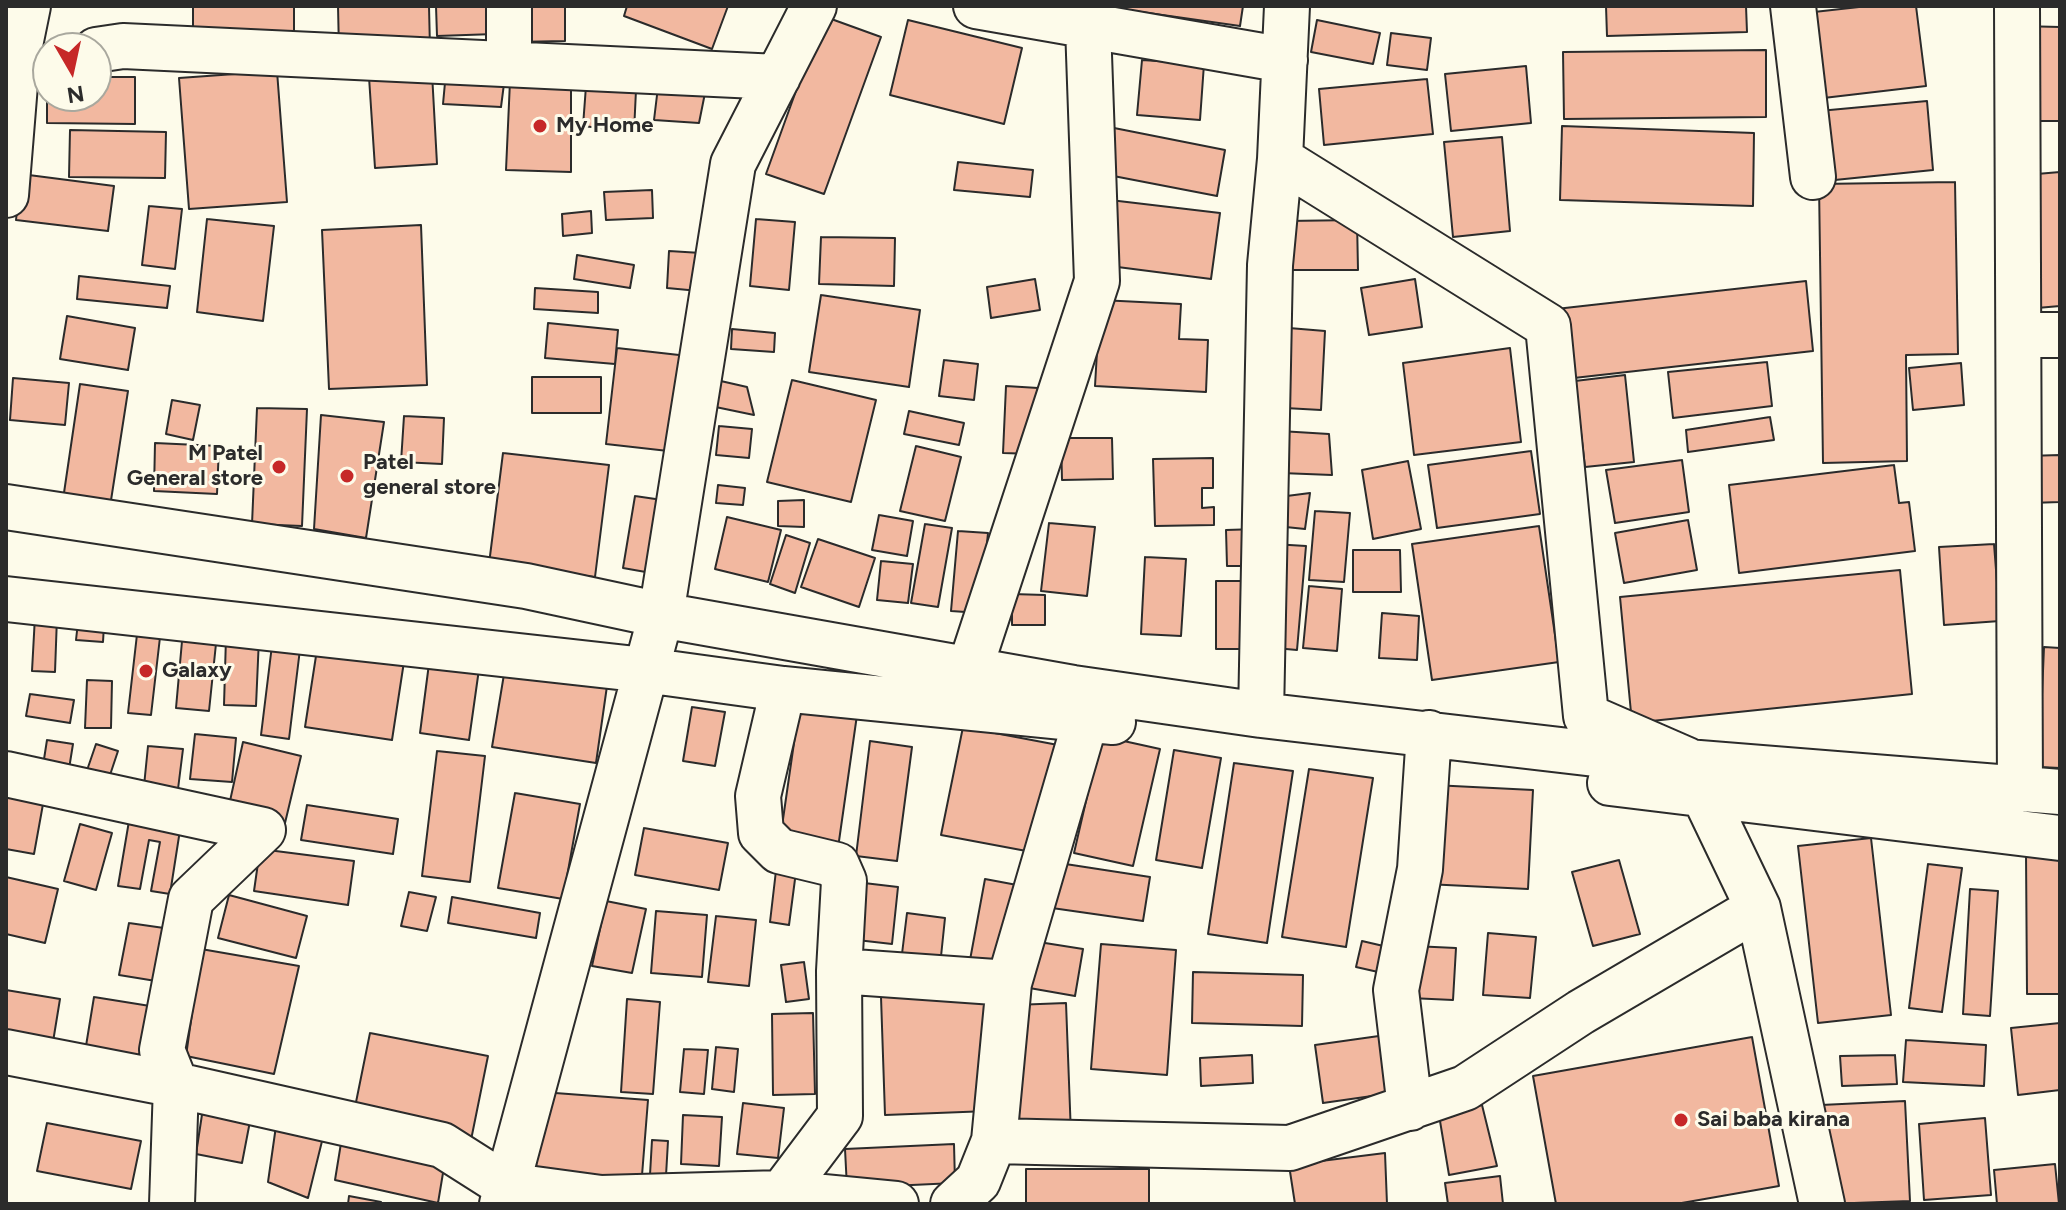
<!DOCTYPE html>
<html>
<head>
<meta charset="utf-8">
<style>
  body { margin:0 }
  #map { position:relative; width:2066px; height:1210px; overflow:hidden; background:#fdfbea; font-family:Figtree,sans-serif }
  canvas { display:block }
  .frame { position:absolute; inset:0; border:8px solid #2b2b2b; pointer-events:none }
  .north { position:absolute; left:32px; top:32px; width:80px; height:80px; box-sizing:border-box; background:#fdfbea; border:2px solid #a9a89e; border-radius:50%; rotate:171deg; font-size:22px; font-weight:700; line-height:32px; text-align:center; color:#2b2b2b }
  .north::after { content:''; display:block; margin:auto; width:28px; height:36px; background:#c62828; clip-path:polygon(50% 0,100% 100%,50% 72%,0 100%) }
</style>
</head>
<body>
<div id="map">
<canvas width="2066" height="1210"></canvas>
<div class="frame"></div>
<div class="north">N</div>
</div>
<script>
const context = document.querySelector('canvas').getContext('2d');
context.lineJoin = 'round';
function paint(path, color) {
  context.fillStyle = color;
  context.fill(path, 'evenodd');
}
function poly(rows) {
  const path = new Path2D();
  for (const r of rows) {
    path.moveTo(r[0], r[1]);
    for (let i = 2; i < r.length; i += 2) path.lineTo(r[i], r[i + 1]);
  }
  return path;
}
function trace(path, color, width, dash) {
  context.strokeStyle = color;
  context.lineWidth = width;
  context.lineCap = dash ? 'butt' : 'round';
  context.setLineDash(dash || []);
  context.stroke(path);
}
function label(font, color, halo, rows, align = 'center') {
  context.font = font + ' Figtree,sans-serif';
  context.lineWidth = 6;
  context.setLineDash([]);
  context.textBaseline = 'middle';
  context.strokeStyle = halo;
  context.fillStyle = color;
  for (const [text, x, y, turn = 0] of rows) {
    context.save();
    context.translate(x, y);
    context.rotate((+turn || 0) * Math.PI / 180);
    context.textAlign = isNaN(turn) ? turn : align;
    if (halo) context.strokeText(text, 0, 0);
    context.fillText(text, 0, 0);
    context.restore();
  }
}
const building = poly([
  [193,6,294,6,294,35,193,35,193,6],
  [338,6,429,6,430,49,339,51,338,6],
  [436,6,494,6,495,34,437,36,436,6],
  [514,6,565,6,565,41,515,42,514,6],
  [627,6,728,6,712,49,624,16,627,6],
  [1099,6,1243,6,1240,26,1099,6],
  [1606,6,1746,6,1747,32,1607,36,1606,6],
  [1868,6,1916,6,1926,86,1815,99,1805,13,1868,6],
  [823,16,881,37,824,194,766,174,823,16],
  [908,20,1022,48,1004,124,890,95,908,20],
  [1317,20,1380,33,1373,64,1311,52,1317,20],
  [2020,26,2060,27,2060,121,2019,121,2020,26],
  [1391,33,1431,38,1427,70,1387,65,1391,33],
  [1766,50,1766,117,1564,119,1563,52,1766,50],
  [1142,60,1204,64,1200,120,1137,115,1142,60],
  [1526,66,1531,123,1451,131,1445,74,1526,66],
  [277,71,287,202,189,209,179,78,277,71],
  [446,72,505,76,501,107,443,104,446,72],
  [432,73,437,164,375,168,369,77,432,73],
  [47,76,48,96,96,96,96,77,135,77,135,124,47,123,47,76],
  [1427,79,1433,134,1324,145,1319,89,1427,79],
  [510,81,571,82,571,172,506,170,510,81],
  [586,86,636,90,634,132,583,126,586,86],
  [658,87,706,88,699,123,654,120,658,87],
  [1927,101,1933,170,1825,181,1819,111,1927,101],
  [1099,125,1225,150,1217,196,1103,174,1099,125],
  [1562,126,1754,133,1753,206,1560,200,1562,126],
  [70,130,166,132,165,178,69,177,70,130],
  [1502,137,1510,231,1453,237,1444,142,1502,137],
  [958,162,1033,170,1030,197,954,190,958,162],
  [2060,172,2060,306,2037,308,2025,175,2060,172],
  [21,174,114,186,108,231,16,220,21,174],
  [1955,182,1958,354,1906,355,1907,461,1823,463,1819,184,1955,182],
  [652,190,653,218,606,220,604,192,652,190],
  [1110,200,1220,213,1211,279,1102,265,1110,200],
  [149,206,182,209,175,269,142,265,149,206],
  [591,211,592,233,563,236,562,214,591,211],
  [207,219,274,226,263,321,197,312,207,219],
  [756,219,795,222,789,290,750,286,756,219],
  [1357,220,1358,270,1287,270,1286,221,1357,220],
  [421,225,427,385,329,389,322,230,421,225],
  [821,237,895,238,894,286,819,284,821,237],
  [669,251,701,253,699,291,667,288,669,251],
  [577,255,634,265,630,288,574,279,577,255],
  [79,276,170,286,167,308,77,299,79,276],
  [1035,279,1040,310,991,318,987,287,1035,279],
  [1415,279,1422,327,1369,335,1361,288,1415,279],
  [1806,281,1813,351,1565,379,1556,309,1806,281],
  [535,288,598,292,598,313,534,309,535,288],
  [821,295,920,310,909,387,809,372,821,295],
  [1100,300,1181,304,1179,339,1208,340,1206,392,1095,386,1100,300],
  [67,316,135,328,128,370,60,359,67,316],
  [548,323,618,330,615,364,545,358,548,323],
  [1289,328,1325,331,1321,410,1285,408,1289,328],
  [732,329,775,333,774,352,731,349,732,329],
  [617,348,688,356,677,452,606,444,617,348],
  [1510,348,1521,442,1414,455,1403,363,1510,348],
  [944,360,978,364,974,400,939,396,944,360],
  [1767,362,1772,406,1673,418,1668,372,1767,362],
  [1961,363,1964,405,1913,410,1909,368,1961,363],
  [1625,375,1634,462,1585,467,1575,381,1625,375],
  [532,377,601,377,601,413,532,413,532,377],
  [13,378,69,383,65,425,10,420,13,378],
  [712,379,747,387,754,415,706,405,712,379],
  [792,380,876,400,851,502,767,482,792,380],
  [80,384,128,391,107,526,60,520,80,384],
  [1006,386,1038,388,1034,454,1003,453,1006,386],
  [172,400,200,405,193,440,166,434,172,400],
  [257,408,307,409,302,526,252,524,257,408],
  [909,411,964,423,959,445,904,434,909,411],
  [321,415,384,422,366,538,314,529,321,415],
  [404,416,444,418,442,464,401,462,404,416],
  [1770,417,1774,440,1688,452,1686,430,1770,417],
  [719,426,752,429,749,458,716,455,719,426],
  [1280,431,1329,434,1332,475,1281,473,1280,431],
  [1061,438,1112,438,1113,479,1062,480,1061,438],
  [155,443,219,446,217,494,154,491,155,443],
  [916,446,961,457,945,521,900,511,916,446],
  [1531,451,1540,514,1437,528,1428,465,1531,451],
  [503,453,609,465,595,577,489,564,503,453],
  [2060,455,2060,502,2030,503,2027,456,2060,455],
  [1213,458,1213,488,1202,488,1202,508,1214,507,1214,525,1155,526,1153,459,1213,458],
  [1682,460,1689,512,1615,523,1606,470,1682,460],
  [1408,461,1421,529,1373,539,1362,470,1408,461],
  [1894,465,1899,503,1909,502,1915,551,1739,573,1729,485,1894,465],
  [718,485,745,488,743,505,716,503,718,485],
  [1310,493,1305,529,1276,526,1279,497,1310,493],
  [635,496,669,501,657,574,623,568,635,496],
  [804,500,804,527,778,526,778,501,804,500],
  [1315,511,1350,513,1344,582,1309,580,1315,511],
  [879,515,913,521,907,556,872,550,879,515],
  [727,517,781,530,768,582,715,569,727,517],
  [1688,520,1697,570,1624,583,1615,533,1688,520],
  [1049,523,1095,527,1087,596,1041,591,1049,523],
  [925,524,952,528,938,607,911,603,925,524],
  [1539,526,1559,662,1432,680,1412,544,1539,526],
  [1258,529,1258,566,1227,566,1226,530,1258,529],
  [958,531,988,533,980,613,951,611,958,531],
  [786,535,810,543,795,593,770,584,786,535],
  [818,539,875,558,859,607,801,587,818,539],
  [1273,544,1306,546,1297,650,1264,647,1273,544],
  [1994,544,2000,621,1944,625,1939,547,1994,544],
  [1353,550,1400,550,1401,592,1353,592,1353,550],
  [1145,557,1186,559,1181,636,1141,634,1145,557],
  [881,561,913,564,908,603,877,600,881,561],
  [1900,570,1912,694,1632,723,1620,597,1900,570],
  [1216,581,1251,581,1250,649,1216,649,1216,581],
  [1309,586,1342,589,1337,651,1303,648,1309,586],
  [1012,594,1045,595,1045,625,1012,625,1012,594],
  [1382,613,1419,616,1417,660,1379,658,1382,613],
  [35,616,57,617,55,672,32,671,35,616],
  [139,617,162,620,151,715,128,713,139,617],
  [78,622,104,625,103,642,76,640,78,622],
  [183,630,217,634,209,711,176,708,183,630],
  [226,637,259,638,256,706,224,705,226,637],
  [273,637,301,641,289,739,261,735,273,637],
  [318,643,405,655,392,740,305,727,318,643],
  [2044,647,2060,648,2060,768,2039,767,2044,647],
  [430,656,480,662,469,740,420,733,430,656],
  [507,656,609,672,596,763,492,747,507,656],
  [87,680,112,681,111,728,85,728,87,680],
  [30,694,74,700,70,723,26,716,30,694],
  [692,707,725,712,715,766,683,761,692,707],
  [799,708,857,715,838,848,780,840,799,708],
  [963,727,1058,745,1037,853,941,835,963,727],
  [195,734,236,738,232,782,190,779,195,734],
  [1101,736,1160,749,1133,866,1074,853,1101,736],
  [47,740,73,744,68,775,42,772,47,740],
  [870,741,912,747,897,861,856,856,870,741],
  [243,742,301,756,285,823,228,810,243,742],
  [96,744,118,751,106,787,84,779,96,744],
  [148,746,183,749,178,789,144,786,148,746],
  [1174,750,1221,758,1202,868,1156,860,1174,750],
  [437,751,485,756,470,882,422,876,437,751],
  [1234,763,1293,771,1267,943,1208,934,1234,763],
  [1309,769,1373,778,1346,947,1282,937,1309,769],
  [1433,785,1533,790,1528,889,1426,884,1433,785],
  [6,786,45,793,34,854,6,849,6,786],
  [515,793,580,804,563,899,498,888,515,793],
  [307,805,398,819,393,854,301,840,307,805],
  [129,821,180,830,170,894,151,891,160,842,149,840,140,889,118,886,129,821],
  [80,824,112,833,96,890,64,881,80,824],
  [644,828,728,843,719,890,635,875,644,828],
  [1871,838,1891,1015,1818,1023,1798,846,1871,838],
  [260,849,354,861,348,905,254,891,260,849],
  [2026,853,2060,854,2060,994,2027,994,2026,853],
  [1619,860,1640,934,1593,946,1572,872,1619,860],
  [777,862,797,864,789,925,770,922,777,862],
  [1059,863,1150,877,1143,921,1052,908,1059,863],
  [1928,864,1962,868,1942,1012,1909,1008,1928,864],
  [6,877,58,889,45,943,6,934,6,877],
  [985,879,1017,885,1002,966,970,960,985,879],
  [864,883,898,887,892,944,857,940,864,883],
  [1970,889,1998,891,1990,1016,1963,1014,1970,889],
  [409,892,436,897,427,931,401,926,409,892],
  [229,895,307,916,296,958,218,938,229,895],
  [452,897,540,913,536,938,448,923,452,897],
  [606,901,646,909,632,973,592,966,606,901],
  [656,911,707,915,702,977,651,973,656,911],
  [907,913,945,918,940,966,901,962,907,913],
  [716,916,756,920,749,986,708,982,716,916],
  [129,923,171,929,162,982,119,975,129,923],
  [1488,933,1536,937,1530,998,1483,995,1488,933],
  [1026,940,1083,949,1075,996,1018,986,1026,940],
  [1362,941,1392,948,1387,974,1356,967,1362,941],
  [1101,944,1176,950,1167,1075,1091,1069,1101,944],
  [1413,946,1456,948,1453,1000,1410,998,1413,946],
  [201,949,299,966,274,1074,186,1056,201,949],
  [804,962,809,999,786,1002,781,965,804,962],
  [1193,972,1303,975,1302,1026,1192,1023,1193,972],
  [6,990,60,999,52,1048,6,1040,6,990],
  [984,993,989,1111,885,1115,881,997,984,993],
  [94,997,150,1006,141,1062,85,1052,94,997],
  [627,999,660,1002,653,1094,621,1092,627,999],
  [1066,1003,1071,1135,1020,1137,1014,1005,1066,1003],
  [813,1013,815,1094,773,1095,772,1014,813,1013],
  [2060,1023,2060,1090,2018,1095,2011,1028,2060,1023],
  [370,1033,488,1056,471,1140,353,1117,370,1033],
  [1386,1035,1393,1093,1323,1103,1315,1045,1386,1035],
  [1752,1037,1779,1186,1676,1204,1556,1204,1533,1076,1752,1037],
  [1906,1040,1986,1045,1984,1086,1903,1082,1906,1040],
  [716,1047,738,1049,734,1092,712,1089,716,1047],
  [684,1049,708,1050,704,1094,680,1092,684,1049],
  [1252,1055,1253,1083,1201,1086,1200,1058,1252,1055],
  [1895,1055,1897,1084,1842,1086,1840,1056,1895,1055],
  [542,1092,648,1100,641,1188,535,1180,542,1092],
  [1905,1101,1910,1201,1826,1204,1821,1105,1905,1101],
  [743,1103,784,1108,778,1158,737,1154,743,1103],
  [1482,1105,1497,1166,1449,1175,1439,1115,1482,1105],
  [203,1108,251,1116,242,1163,196,1154,203,1108],
  [683,1115,722,1117,719,1166,681,1164,683,1115],
  [1985,1118,1991,1195,1924,1200,1919,1124,1985,1118],
  [47,1123,141,1141,131,1189,37,1171,47,1123],
  [276,1126,325,1129,308,1198,268,1182,276,1126],
  [342,1137,445,1161,438,1203,335,1180,342,1137],
  [652,1140,668,1141,665,1193,649,1192,652,1140],
  [954,1144,955,1183,847,1188,845,1149,954,1144],
  [1385,1153,1387,1204,1295,1204,1289,1165,1385,1153],
  [2055,1164,2059,1204,1997,1204,1994,1170,2055,1164],
  [1026,1169,1149,1169,1149,1204,1026,1204,1026,1169],
  [1500,1176,1503,1204,1448,1204,1445,1183,1500,1176],
  [349,1196,381,1202,381,1204,348,1204,349,1196]
]);
paint(building, '#f2b8a0');
trace(building, '#2b2b2b', 2);
const minor = poly([
  [976,6,1285,60],
  [1793,6,1813,177],
  [2017,6,2020,790],
  [96,50,123,46,778,77],
  [509,64,509,6],
  [1280,159,1548,326,1586,716,1687,760,1758,908,1822,1204],
  [6,195,17,60,28,6],
  [2019,335,2060,335],
  [6,507,526,586,661,615,1073,688,1261,715,1612,756,2060,792],
  [6,599,645,670,783,689,1113,722],
  [970,668,1097,281,1088,26],
  [1261,715,1270,265,1280,159,1287,6],
  [6,774,263,830,191,899,162,1050,176,1085,172,1204],
  [1610,783,2060,838],
  [839,971,1009,983],
  [6,1052,176,1085,442,1145,505,1185,601,1198,782,1193,896,1204],
  [1410,1108,1396,990,1420,869,1429,733],
  [994,1141,1009,983,1086,719,1075,694],
  [502,1204,661,615,733,164,814,6],
  [780,1204,782,1193,840,1116,839,971,844,881,837,865,779,851,761,833,758,796,783,689],
  [953,1204,978,1181,994,1141,1290,1148,1465,1088,1581,1012,1758,908]
]);
trace(minor, '#2b2b2b', 48);
trace(minor, '#fdfbea', 44);
for (const [x, y, r, color] of [
  [540,126,8,"#c62828"],
  [279,467,8,"#c62828"],
  [347,476,8,"#c62828"],
  [146,671,8,"#c62828"],
  [1681,1120,8,"#c62828"]
]) {
  const dot = new Path2D();
  dot.arc(x, y, r, 0, 2 * Math.PI);
  context.fillStyle = color;
  context.fill(dot);
  trace(dot, '#fdfbea', 3);
}
label('bold 22px', '#2b2b2b', '#fdfbea', [
  ["My Home",556,126],
  ["M Patel",263,454,"right"],
  ["General store",263,479,"right"],
  ["Patel",363,463],
  ["general store",363,488],
  ["Galaxy",162,671],
  ["Sai baba kirana",1697,1120]
], 'left');
</script>
</body>
</html>
